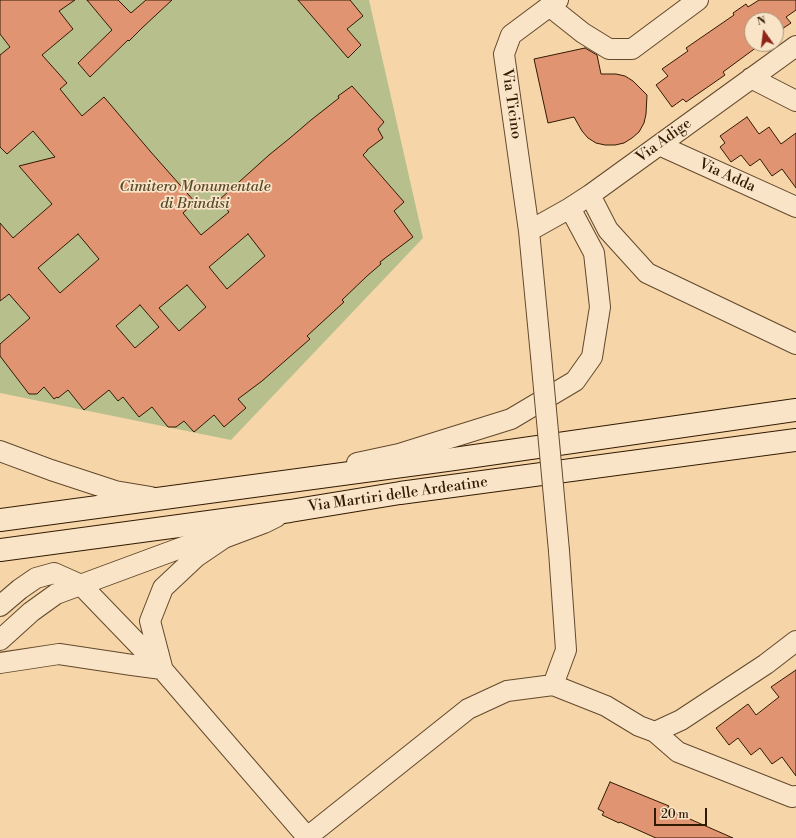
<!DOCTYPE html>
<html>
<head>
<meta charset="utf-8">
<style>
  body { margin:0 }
  #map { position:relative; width:796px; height:838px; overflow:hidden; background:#f6d6a9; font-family:"Libre Bodoni",serif }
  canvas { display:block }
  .north { position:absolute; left:744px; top:12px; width:40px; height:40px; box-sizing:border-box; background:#f9e4c7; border:1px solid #a99378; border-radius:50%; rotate:346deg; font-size:11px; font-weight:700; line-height:16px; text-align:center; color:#321a02 }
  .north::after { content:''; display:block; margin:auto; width:14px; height:18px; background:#8f2418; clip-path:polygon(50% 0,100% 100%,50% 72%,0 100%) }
  .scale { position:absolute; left:654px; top:808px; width:53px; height:18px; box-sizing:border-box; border:2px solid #321a02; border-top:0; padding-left:5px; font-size:12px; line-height:14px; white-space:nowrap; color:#321a02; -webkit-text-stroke:3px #f9e4c7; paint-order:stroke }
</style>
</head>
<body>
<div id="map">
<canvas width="796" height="838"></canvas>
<div class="north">N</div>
<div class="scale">20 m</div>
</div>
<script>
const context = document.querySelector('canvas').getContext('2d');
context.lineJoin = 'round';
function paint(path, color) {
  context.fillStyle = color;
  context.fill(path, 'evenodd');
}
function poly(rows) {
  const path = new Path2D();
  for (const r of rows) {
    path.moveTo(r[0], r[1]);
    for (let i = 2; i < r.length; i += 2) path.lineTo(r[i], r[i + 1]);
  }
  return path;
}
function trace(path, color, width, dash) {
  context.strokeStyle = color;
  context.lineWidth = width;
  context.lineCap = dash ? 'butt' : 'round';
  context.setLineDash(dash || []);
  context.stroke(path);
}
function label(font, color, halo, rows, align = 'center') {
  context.font = font + ' "Libre Bodoni",serif';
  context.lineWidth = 3.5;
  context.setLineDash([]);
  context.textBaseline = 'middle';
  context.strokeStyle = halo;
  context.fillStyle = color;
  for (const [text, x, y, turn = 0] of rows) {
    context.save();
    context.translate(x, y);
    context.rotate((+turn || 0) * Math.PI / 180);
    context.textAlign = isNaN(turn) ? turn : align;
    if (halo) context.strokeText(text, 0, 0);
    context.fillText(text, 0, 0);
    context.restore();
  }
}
paint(poly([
  [0,0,369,0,423,238,231,440,0,393]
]), '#b7bf8c');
const building = poly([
  [0,0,75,0,59,11,73,29,42,55,67,83,60,89,82,116,104,97,150,151,195,202,183,213,201,235,229,212,219,200,269,155,290,138,311,120,339,98,338,96,352,86,384,122,378,129,383,138,367,150,367,151,363,155,404,202,394,211,413,237,380,262,381,264,367,276,342,300,344,302,307,336,310,339,262,381,238,399,246,408,224,427,214,415,194,432,184,421,176,427,168,427,152,407,139,417,123,397,118,401,109,390,84,410,68,390,58,398,57,397,54,399,44,387,37,394,29,394,0,356,0,344,30,318,9,294,0,301,0,223,13,238,52,204,19,166,55,157,33,131,7,154,0,147,0,55,10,47,0,34,0,0],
  [78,234,99,259,60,293,38,268,78,234],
  [248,234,265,256,227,289,209,267,248,234],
  [187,285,206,307,179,331,159,308,187,285],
  [140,305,159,327,135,348,116,326,140,305],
  [87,0,118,0,131,13,146,0,172,0,142,28,129,41,128,40,90,77,78,63,112,30,87,0],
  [298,0,350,0,363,16,347,29,361,45,348,58,298,0],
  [759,0,796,0,796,10,786,17,791,23,776,33,776,20,752,20,752,44,761,44,723,72,725,75,686,102,683,99,672,107,656,85,668,76,662,69,688,51,686,48,734,15,733,13,746,4,748,7,759,0],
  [585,48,597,55,601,74,616,74,625,76,633,81,647,95,646,114,644,123,639,132,632,138,624,143,615,145,605,145,596,143,588,138,582,131,574,117,548,123,534,59,585,48],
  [747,117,759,134,769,127,781,144,796,133,796,188,782,169,772,176,760,159,750,166,741,155,731,162,720,147,725,143,720,136,747,117],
  [796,670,796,776,782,757,772,764,760,748,751,755,738,738,729,745,716,728,748,704,756,715,779,697,771,687,796,670],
  [610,782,669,806,667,809,733,838,656,838,620,822,619,823,602,815,604,812,598,809,610,782]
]);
paint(building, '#e19472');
trace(building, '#321a02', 1);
const street = poly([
  [549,6,583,33,609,49,632,49,698,0],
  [751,78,796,101],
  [659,145,796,207],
  [590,195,608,230,647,273,796,344],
  [529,231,570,208,590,195,796,46],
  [541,356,529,231,504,54,511,35,558,0],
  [0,451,51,470,115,491,151,497],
  [357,463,399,454,511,419,575,381,592,357,600,307,594,253,570,208],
  [0,606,20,589,36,578,54,573,81,585,162,669,308,838],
  [0,640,31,612,56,594,194,543,224,538],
  [0,663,59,654,132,665,162,669],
  [162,667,150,621,163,588,196,557,224,538,264,523,276,517],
  [553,685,566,650,559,551],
  [655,732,681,720,766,664,796,641],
  [306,838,468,709,507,691,553,685,606,706,639,726,655,732,678,752,792,797,796,796]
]);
const secondary = poly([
  [0,520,454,459,796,410],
  [0,550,290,511,400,493,796,440]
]);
trace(street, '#63492c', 22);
trace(secondary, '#321a02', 24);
trace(street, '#f9e4c7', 20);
trace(secondary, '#f9e4c7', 22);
const streetBridge = poly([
  [541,356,559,551]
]);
trace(streetBridge, '#63492c', 22, []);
trace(streetBridge, '#f9e4c7', 20);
label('15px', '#321a02', '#f9e4c7', [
  ["Via Ticino",511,104,82],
  ["Via Adige",664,141,-36],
  ["Via Adda",727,176,24],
  ["Via Martiri delle Ardeatine",398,495,-8]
]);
label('italic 15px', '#5a4c2b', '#f9e4c7', [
  ["Cimitero Monumentale",195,187],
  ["di Brindisi",195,204]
]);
</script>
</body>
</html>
